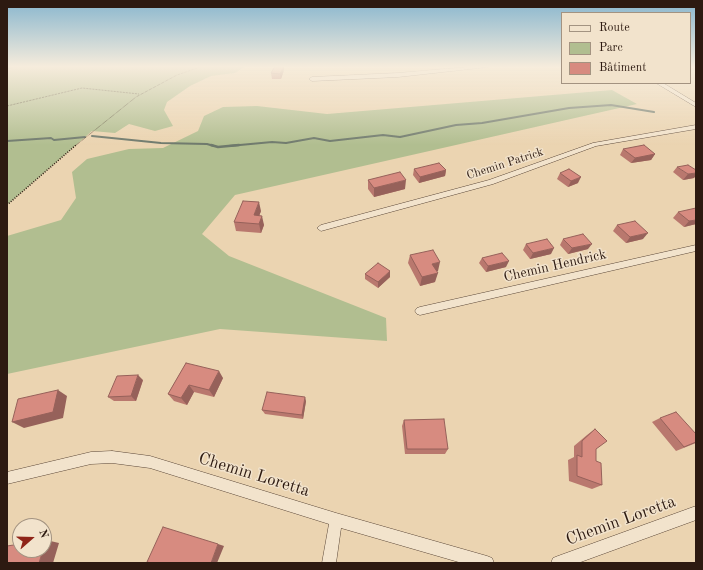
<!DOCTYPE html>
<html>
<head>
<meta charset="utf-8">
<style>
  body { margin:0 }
  #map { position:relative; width:703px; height:570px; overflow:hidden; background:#ebd4b1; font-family:"Old Standard TT",serif }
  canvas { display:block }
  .frame { position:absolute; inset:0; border:8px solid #2d1a11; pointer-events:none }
  .legend { position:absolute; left:561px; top:12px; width:130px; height:72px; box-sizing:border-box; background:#f2e3cc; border:1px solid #a39381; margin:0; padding:5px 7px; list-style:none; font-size:12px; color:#2d1a11 }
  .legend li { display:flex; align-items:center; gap:8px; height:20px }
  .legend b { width:20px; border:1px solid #a39381 }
  .north { position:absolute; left:12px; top:518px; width:40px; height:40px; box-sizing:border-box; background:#f2e3cc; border:1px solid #a39381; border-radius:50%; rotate:70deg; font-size:11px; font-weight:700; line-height:16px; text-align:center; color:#2d1a11 }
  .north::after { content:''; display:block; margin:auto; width:14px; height:18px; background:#8f2418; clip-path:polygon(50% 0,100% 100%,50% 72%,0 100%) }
</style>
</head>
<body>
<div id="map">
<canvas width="703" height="570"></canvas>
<div class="frame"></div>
<ul class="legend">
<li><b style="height:5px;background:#f2e3cc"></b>Route</li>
<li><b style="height:11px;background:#b1be90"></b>Parc</li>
<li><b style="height:11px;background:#d78b80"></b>Bâtiment</li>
</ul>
<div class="north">N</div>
</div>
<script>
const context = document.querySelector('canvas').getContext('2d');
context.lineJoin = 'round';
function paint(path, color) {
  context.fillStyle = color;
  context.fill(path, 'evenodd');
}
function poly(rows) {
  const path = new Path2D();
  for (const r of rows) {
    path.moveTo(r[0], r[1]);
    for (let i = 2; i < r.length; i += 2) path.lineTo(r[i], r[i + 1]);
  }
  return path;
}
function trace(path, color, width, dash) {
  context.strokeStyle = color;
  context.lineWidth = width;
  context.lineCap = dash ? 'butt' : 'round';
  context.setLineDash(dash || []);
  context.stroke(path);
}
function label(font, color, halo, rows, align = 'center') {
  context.font = font + ' "Old Standard TT",serif';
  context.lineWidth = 3;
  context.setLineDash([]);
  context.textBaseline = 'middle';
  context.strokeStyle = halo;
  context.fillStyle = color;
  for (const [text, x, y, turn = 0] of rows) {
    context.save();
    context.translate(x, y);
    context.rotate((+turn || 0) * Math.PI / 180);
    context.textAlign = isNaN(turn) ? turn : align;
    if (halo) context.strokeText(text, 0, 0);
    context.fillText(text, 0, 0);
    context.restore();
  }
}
paint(poly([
  [7,66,246,66,235,73,211,76,190,86,167,102,164,110,173,126,155,131,129,124,115,133,92,131,7,205],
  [612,90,637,104,235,195,202,234,229,256,386,318,387,341,220,329,7,374,7,236,61,220,76,198,72,172,87,159,129,149,163,148,198,131,204,116,223,107,257,106,327,114]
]), '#b1be90');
trace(poly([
  [7,68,19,66],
  [92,136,161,143,207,144,214,146],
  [7,141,51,138,54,140,85,137],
  [229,146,272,142,286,143,314,138,330,141,383,135,400,137,456,125,482,123,569,108,611,105,654,112]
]), '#6e796c', 2);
trace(poly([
  [211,145,218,147,239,145]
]), '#6e796c', 2.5);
const street = poly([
  [478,66,490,66,488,67,398,77,312,81,309,79,312,77,398,73,478,66],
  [656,83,663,83,696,103,696,107,656,83],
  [696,125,696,129,596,146,493,184,321,231,317,228,321,225,489,180,593,143,696,125],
  [696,245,696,251,420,315,417,314,415,311,417,308,420,307,696,245],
  [112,451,150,456,336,513,487,556,492,558,494,563,462,563,341,528,336,563,322,563,329,524,150,468,112,463,91,464,7,484,7,472,91,452,112,451],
  [696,506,696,520,578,563,551,563,553,558,558,556,696,506]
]);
trace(street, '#5c4839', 1);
trace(poly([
  [7,106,82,88,139,94],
  [75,146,136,97,177,75,203,66]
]), '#2d1a11', 1, [0.5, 1]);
trace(poly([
  [7,205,76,145]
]), '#2d1a11', 1.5, [1, 1.5]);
paint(street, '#f2e3cc');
paint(poly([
  [284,70,281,79,272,79,271,73],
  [623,149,655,154,651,160,631,163,620,155],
  [677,167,694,178,683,180,673,172],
  [414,169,446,170,445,176,419,183,413,175],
  [560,173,578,183,568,187,557,179],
  [368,180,405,189,374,197,368,189],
  [261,211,259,216,264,225,261,233,236,231,234,222],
  [678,212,696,224,684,227,673,218],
  [617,225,643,239,626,243,613,231],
  [563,239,588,249,568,254,560,245],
  [526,244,551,254,530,259,523,250],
  [410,255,438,271,436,271,435,282,420,286,408,263],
  [482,258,506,267,486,272,479,263],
  [365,274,390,277,378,288,365,279],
  [186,363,223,378,214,397,194,392,187,405,174,401,168,394],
  [143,380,136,401,114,401,108,397],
  [306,401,303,419,265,414,262,410],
  [660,418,696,443,676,451,652,422],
  [404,420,448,449,445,454,405,454,402,426],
  [595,429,596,461,602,485,592,489,569,481,568,460,574,457,574,446,587,435]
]), '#b9786e');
paint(poly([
  [284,66,284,70,281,79,280,74],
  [655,154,651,160,631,163,635,158],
  [446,170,445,176,419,183,420,177],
  [696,173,696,176,694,178,683,180,688,174],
  [581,177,578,183,568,187,571,181],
  [406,180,405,189,374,197,374,188],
  [259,202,261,211,256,224,254,215],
  [262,216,264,225,261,233,259,224],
  [696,220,696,224,684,227,689,221],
  [648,233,643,239,626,243,630,237],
  [592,244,588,249,568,254,572,248],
  [554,248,551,254,530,259,533,253],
  [509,261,506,267,486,272,488,266],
  [440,262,438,271,430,273,432,264],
  [390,271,390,277,378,288,378,282],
  [438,273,435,282,420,286,422,277],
  [219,371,223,378,214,397,209,390],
  [138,375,143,380,136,401,131,396],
  [189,385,194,392,187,405,181,398],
  [58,390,67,396,63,418,24,428,12,422],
  [305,397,306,401,303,419,302,415],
  [46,540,59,543,53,563,39,563,43,550,44,550,44,548],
  [218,544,224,546,217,563,211,563]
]), '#96615a');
const building = poly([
  [275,66,284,66,280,74,271,73,275,66],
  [644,145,655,154,635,158,623,149,644,145],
  [439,163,446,170,420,177,414,169,439,163],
  [688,165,696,170,696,173,688,174,677,167,688,165],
  [569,169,581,177,571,181,560,173,569,169],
  [400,172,406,180,374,188,368,180,400,172],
  [243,201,259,202,254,215,262,216,259,224,234,222,243,201],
  [696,208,696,220,689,221,678,212,696,208],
  [635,221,648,233,630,237,617,225,635,221],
  [583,234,592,244,572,248,563,239,583,234],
  [547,239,554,248,533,253,526,244,547,239],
  [433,250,440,262,432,264,438,273,422,277,410,255,433,250],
  [502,253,509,261,488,266,482,258,502,253],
  [378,263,390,271,378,282,365,274,378,263],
  [186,363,219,371,209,390,189,385,181,398,168,394,186,363],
  [138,375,131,396,108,397,117,376,138,375],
  [58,390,53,412,12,422,18,399,58,390],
  [267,392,305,397,302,415,262,410,267,392],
  [676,412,696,434,696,442,684,447,660,418,676,412],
  [444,419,448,449,407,449,404,420,444,419],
  [595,429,607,441,596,449,596,461,601,463,602,485,577,476,577,455,582,457,582,441,595,429],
  [163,527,218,544,211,563,151,563,147,562,163,527],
  [46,540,44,548,44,541,46,540],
  [20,544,20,550,43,550,39,563,7,563,7,546,20,544]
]);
paint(building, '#d78b80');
trace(building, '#96615a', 1);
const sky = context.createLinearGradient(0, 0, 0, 145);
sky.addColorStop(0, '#88b6ce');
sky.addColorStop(0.46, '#f6ecdc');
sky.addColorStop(1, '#f6ecdc00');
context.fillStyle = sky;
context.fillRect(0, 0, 703, 145);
label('12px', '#2d1a11', '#f2e3cc', [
  ["Chemin Patrick",505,164,-18]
]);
label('14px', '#2d1a11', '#f2e3cc', [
  ["Chemin Hendrick",555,266,-13]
]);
label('17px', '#2d1a11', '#f2e3cc', [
  ["Chemin Loretta",254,475,17],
  ["Chemin Loretta",621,521,-20]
]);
</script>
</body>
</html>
